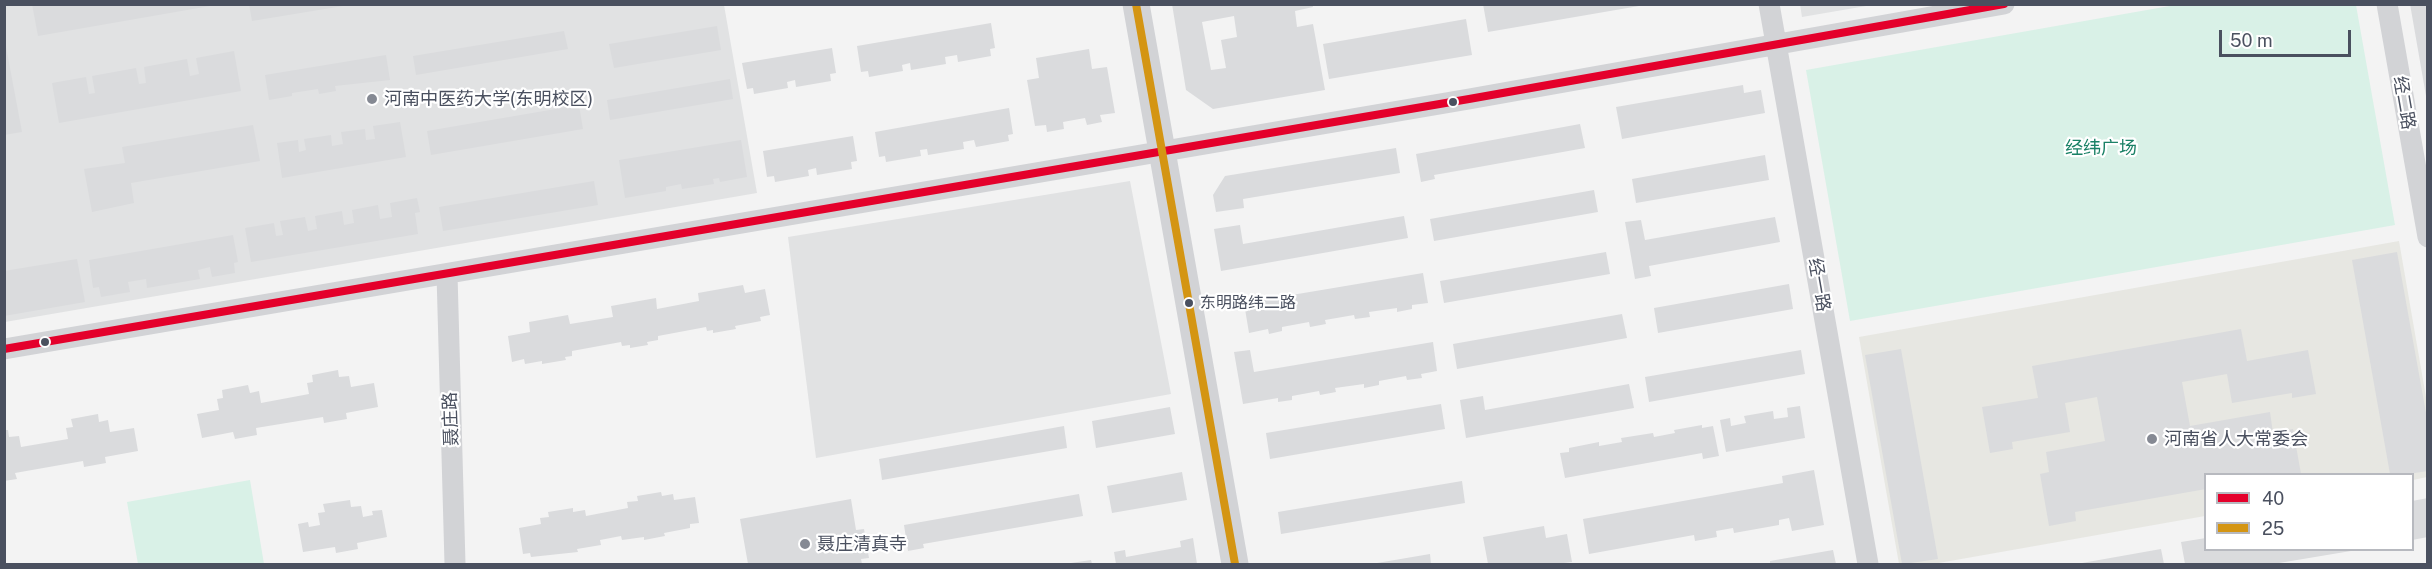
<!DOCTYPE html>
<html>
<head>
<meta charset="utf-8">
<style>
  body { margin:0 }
  #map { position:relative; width:2432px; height:569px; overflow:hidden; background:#f3f3f3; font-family:"Public Sans",sans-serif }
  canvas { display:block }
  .frame { position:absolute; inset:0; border:6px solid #4a505f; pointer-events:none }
  .legend { position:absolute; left:2204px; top:473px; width:210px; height:78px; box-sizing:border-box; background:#fff; border:2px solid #b7b9bf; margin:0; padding:8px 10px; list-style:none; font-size:18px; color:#4a505f }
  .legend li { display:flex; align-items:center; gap:12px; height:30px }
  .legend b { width:30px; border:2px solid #b7b9bf }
  .scale { position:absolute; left:2219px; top:30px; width:132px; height:27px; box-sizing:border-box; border:3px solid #4a505f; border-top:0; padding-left:8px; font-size:18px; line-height:21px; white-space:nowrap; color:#4a505f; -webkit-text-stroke:4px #fff; paint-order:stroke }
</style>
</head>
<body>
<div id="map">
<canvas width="2432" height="569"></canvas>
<div class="frame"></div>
<ul class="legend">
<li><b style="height:8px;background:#e4002b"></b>40</li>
<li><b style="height:8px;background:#d49513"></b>25</li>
</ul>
<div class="scale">50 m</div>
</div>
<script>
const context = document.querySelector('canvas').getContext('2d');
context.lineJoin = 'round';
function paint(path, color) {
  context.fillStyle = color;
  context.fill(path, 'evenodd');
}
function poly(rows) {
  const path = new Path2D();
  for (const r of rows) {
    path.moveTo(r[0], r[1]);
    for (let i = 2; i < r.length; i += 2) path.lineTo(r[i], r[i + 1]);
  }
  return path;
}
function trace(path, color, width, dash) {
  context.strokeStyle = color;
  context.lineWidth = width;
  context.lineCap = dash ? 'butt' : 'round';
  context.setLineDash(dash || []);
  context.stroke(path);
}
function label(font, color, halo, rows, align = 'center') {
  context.font = font + ' "Public Sans","Noto Sans SC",sans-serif';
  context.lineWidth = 4.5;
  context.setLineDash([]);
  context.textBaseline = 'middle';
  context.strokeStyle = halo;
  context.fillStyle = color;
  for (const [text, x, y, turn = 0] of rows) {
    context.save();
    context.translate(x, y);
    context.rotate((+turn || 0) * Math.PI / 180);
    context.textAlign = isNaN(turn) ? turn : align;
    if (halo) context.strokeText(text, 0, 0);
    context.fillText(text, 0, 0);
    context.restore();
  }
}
paint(poly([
  [2399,241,2427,403,2427,477,2413,480,2412,474,2206,474,2205,516,1933,564,1899,564,1859,337]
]), '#e7e7e2');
paint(poly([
  [1800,4,1872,4,1872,5,1802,17],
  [5,5,724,5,757,193,5,322],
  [1130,181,1171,394,816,458,788,237]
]), '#e1e2e3');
paint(poly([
  [2181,4,2356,5,2395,225,1850,321,1806,70],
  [250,480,264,564,138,564,127,502]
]), '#d9f1e7');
paint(poly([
  [32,4,209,4,210,6,38,36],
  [249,4,343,4,343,6,252,21],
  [1172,4,1312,4,1313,7,1295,11,1297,27,1313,24,1325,90,1213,109,1186,90],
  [1234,16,1237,37,1221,40,1226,68,1211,70,1202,22],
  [1483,4,1639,4,1639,6,1488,32],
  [2410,4,2428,4,2428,96,2426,96],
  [1466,19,1472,55,1329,79,1323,44],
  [991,23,995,48,990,49,991,56,958,62,957,55,945,57,946,64,911,70,910,63,902,65,903,71,869,77,868,71,861,72,857,46],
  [717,26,721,50,614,68,609,44],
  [564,31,568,49,416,75,413,56],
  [4,36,22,132,4,135],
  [832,48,836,73,830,74,831,81,796,87,795,80,787,82,788,88,754,94,753,88,747,89,742,63],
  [1089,49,1092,69,1107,67,1115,113,1100,115,1102,122,1087,125,1085,118,1063,122,1064,129,1047,132,1046,125,1035,126,1027,80,1039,78,1036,58],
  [234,51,241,91,59,123,52,83,86,77,89,94,95,93,92,76,136,68,139,84,146,83,144,67,187,59,190,76,199,74,196,58],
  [386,55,390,80,335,86,336,91,319,94,318,89,292,93,292,96,269,100,265,75],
  [730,79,733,99,610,120,607,100],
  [1743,85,1744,93,1761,90,1765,113,1622,139,1616,107],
  [579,105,583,129,431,155,427,131],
  [1009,108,1013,134,1008,135,1009,141,976,147,974,140,963,142,964,149,928,155,927,149,920,150,921,156,886,162,885,156,879,157,875,132],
  [400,122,406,157,282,178,277,143,298,140,299,152,306,150,304,139,331,135,332,146,343,144,341,132,365,129,366,140,375,139,373,126],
  [1580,124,1585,148,1434,175,1435,179,1421,182,1416,154],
  [253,125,260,161,131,183,134,203,92,212,84,169,125,163,122,147],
  [853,136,857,161,851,162,852,169,817,175,816,168,808,170,809,176,775,182,774,176,767,177,763,151],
  [741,140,747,177,720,182,719,178,713,179,714,184,682,189,681,184,666,187,666,191,625,198,619,160],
  [1396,148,1400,173,1243,199,1244,208,1216,212,1213,195,1225,176],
  [1765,155,1769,180,1636,203,1632,179],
  [594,181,598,205,443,231,439,207],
  [1594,190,1598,212,1434,241,1430,219],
  [417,198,420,212,415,213,418,234,251,262,245,228,274,223,276,236,283,235,280,221,305,217,308,231,317,229,315,216,342,211,344,225,354,223,352,210,378,205,380,219,392,217,390,203],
  [1404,216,1408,238,1221,271,1214,229,1240,225,1243,244],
  [1775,217,1780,242,1649,266,1651,276,1635,279,1625,222,1641,220,1645,240],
  [233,235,238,262,234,263,235,273,212,277,210,267,198,270,200,279,147,288,146,279,128,282,130,292,101,297,99,287,93,288,89,260],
  [1606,252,1610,274,1444,303,1440,281],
  [2397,252,2428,424,2428,471,2408,474,2390,474,2352,260],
  [77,259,85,302,4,316,4,271],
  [1423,273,1428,303,1412,305,1412,309,1397,312,1397,308,1369,312,1370,317,1355,319,1354,315,1325,320,1326,324,1310,327,1309,322,1282,327,1282,331,1269,334,1268,329,1249,333,1244,303],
  [1789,284,1793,309,1658,333,1654,308],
  [743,285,745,293,765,289,770,315,760,317,761,321,735,326,736,329,713,333,713,330,707,331,706,327,658,336,658,340,647,342,648,345,630,348,630,345,622,346,621,342,572,351,572,356,565,357,566,360,542,364,542,361,525,364,524,359,512,362,508,336,530,332,529,322,568,315,570,324,613,317,611,306,656,298,657,309,699,301,698,293],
  [1622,314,1627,338,1457,369,1453,344],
  [2241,329,2247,361,2308,350,2316,394,2292,398,2292,393,2232,403,2227,374,2182,382,2190,426,2270,412,2273,433,2293,429,2301,474,2206,474,2206,489,2075,512,2076,521,2049,526,2040,474,2049,472,2046,452,2105,441,2097,397,2065,403,2070,432,2012,442,2013,449,1990,453,1982,407,2038,398,2032,366],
  [1433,342,1437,371,1421,374,1422,378,1407,380,1406,376,1379,381,1379,385,1364,388,1364,384,1335,388,1336,392,1320,395,1319,391,1292,396,1292,400,1278,402,1278,398,1243,404,1234,352,1250,350,1254,372],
  [1901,349,1938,559,1904,564,1902,564,1865,355],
  [1801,350,1805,374,1649,402,1645,377],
  [338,370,339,377,349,376,351,387,374,383,378,407,346,413,347,419,324,423,323,417,256,428,257,435,235,439,233,432,202,438,197,414,219,410,217,399,223,398,222,390,248,385,250,393,259,391,261,403,309,394,307,383,313,382,312,375],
  [1629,384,1634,408,1466,438,1460,400,1483,396,1485,410],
  [1441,404,1445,429,1270,459,1266,433],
  [1800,406,1805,438,1726,452,1720,420,1730,418,1731,426,1746,423,1744,416,1773,411,1774,419,1788,417,1787,408],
  [1170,407,1175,434,1096,448,1092,421],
  [98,414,99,422,108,420,110,432,134,428,138,451,105,457,106,463,84,467,83,461,15,473,17,479,4,481,4,430,8,430,9,437,19,436,21,447,68,439,66,428,73,427,71,419],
  [1702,425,1702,428,1713,426,1719,456,1703,459,1702,453,1565,478,1560,453,1569,452,1569,448,1599,442,1599,446,1622,442,1621,438,1653,433,1654,437,1675,433,1674,430],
  [1064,426,1067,448,882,480,879,459],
  [1814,470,1824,525,1792,531,1789,518,1779,520,1779,525,1734,533,1733,528,1716,531,1717,537,1695,541,1694,535,1589,554,1583,519,1783,483,1782,476],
  [1182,472,1187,500,1112,513,1107,486],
  [1462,481,1465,503,1281,534,1278,512],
  [661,492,662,496,673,494,674,500,695,497,699,523,690,524,690,528,664,533,665,536,644,540,644,537,622,540,621,536,600,540,601,545,577,549,578,552,531,557,530,553,523,554,519,528,541,524,540,518,549,517,548,512,573,508,573,512,585,510,586,516,628,508,627,502,638,501,637,496],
  [1079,494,1083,516,923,544,924,548,908,551,904,525],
  [2428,498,2428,537,2412,540,2412,501],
  [851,499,856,530,864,529,869,558,861,559,862,564,748,564,740,519],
  [350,500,351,507,361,506,363,517,373,515,372,511,382,510,387,537,357,543,358,549,336,553,335,547,303,552,298,524,308,522,309,527,320,525,318,513,325,512,323,504],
  [1544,526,1546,538,1567,534,1572,562,1556,564,1488,564,1483,537],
  [1193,538,1197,564,1116,564,1114,552,1125,550,1126,557,1181,547,1180,541],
  [2206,538,2206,550,2351,551,2273,564,2185,564,2181,542],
  [2161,549,2164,564,2082,564,2082,563],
  [1833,550,1836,564,1770,564,1770,561],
  [1430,554,1431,564,1377,564,1377,563],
  [1091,560,1092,564,1071,564,1071,563]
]), '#dadbdd');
trace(poly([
  [1769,4,1868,564],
  [2387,4,2428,237],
  [447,274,455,564],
  [4,349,1469,99,2004,4]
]), '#d2d3d6', 21);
trace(poly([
  [1136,4,1235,564]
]), '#d2d3d6', 27);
trace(poly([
  [4,349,1469,99,2004,4]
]), '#e4002b', 8);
trace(poly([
  [1136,4,1235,564]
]), '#d49513', 8);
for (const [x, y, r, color] of [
  [372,99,6,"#858993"],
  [1453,102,5,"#4a505f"],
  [1189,303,5,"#4a505f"],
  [45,342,5,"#4a505f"],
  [2152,439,6,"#858993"],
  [805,544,6,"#858993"]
]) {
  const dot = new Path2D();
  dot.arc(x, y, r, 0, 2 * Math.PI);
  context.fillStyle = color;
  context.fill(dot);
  trace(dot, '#fff', 2);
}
label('16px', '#4a505f', '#fff', [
  ["东明路纬二路",1200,303]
], 'left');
label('18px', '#4a505f', '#fff', [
  ["河南中医药大学(东明校区)",384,99],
  ["河南省人大常委会",2164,439],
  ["聂庄清真寺",817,544]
], 'left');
label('18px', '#4a505f', '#fff', [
  ["经二路",2404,103,80],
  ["经一路",1819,285,80],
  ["聂庄路",451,419,-92]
]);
label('18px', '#1a8166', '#fff', [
  ["经纬广场",2101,148]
]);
</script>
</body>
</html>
